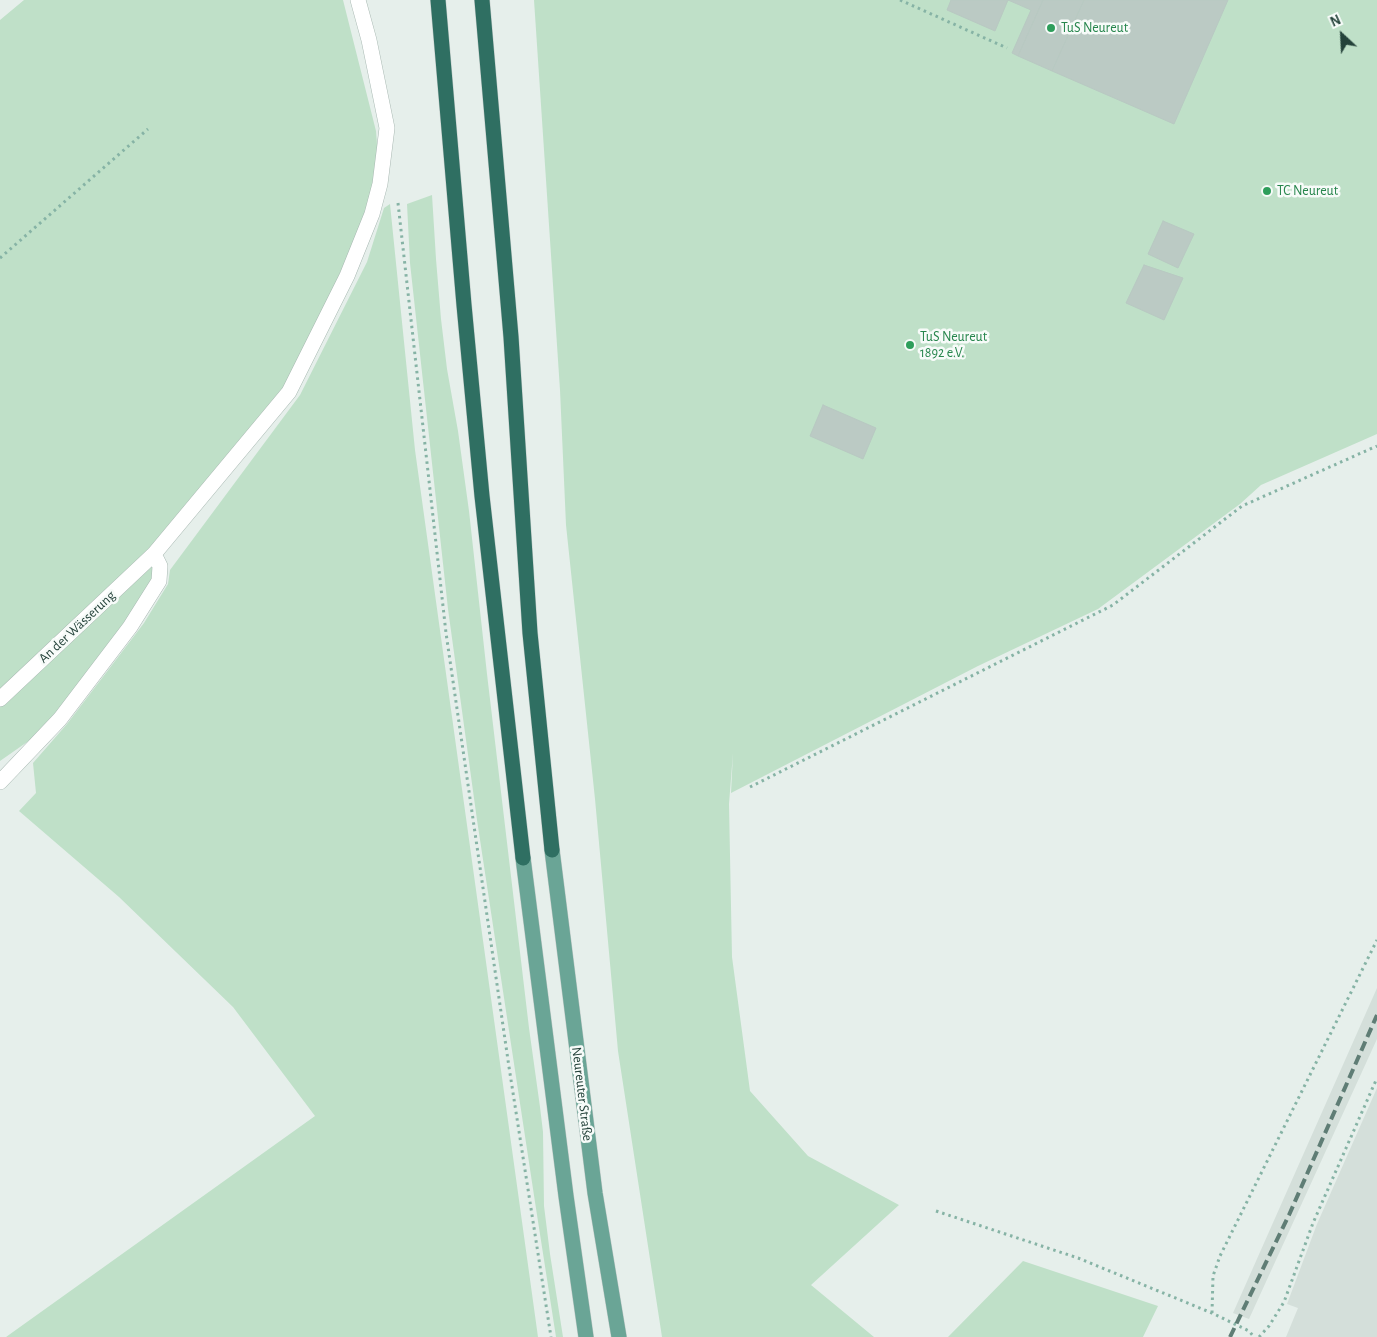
<!DOCTYPE html>
<html>
<head>
<meta charset="utf-8">
<style>
  body { margin:0 }
  #map { position:relative; width:1377px; height:1337px; overflow:hidden; background:#e6efeb; font-family:"Alegreya Sans",sans-serif }
  canvas { display:block }
  .north { position:absolute; left:1317px; top:10px; width:50px; height:50px; -webkit-text-stroke:4px #f7fbf9; paint-order:stroke; rotate:335deg; font-size:14px; font-weight:700; line-height:20px; text-align:center; color:#24423a }
  .north::after { content:''; display:block; margin:auto; width:18px; height:22px; background:#24423a; clip-path:polygon(50% 0,100% 100%,50% 72%,0 100%) }
</style>
</head>
<body>
<div id="map">
<canvas width="1377" height="1337"></canvas>
<div class="north">N</div>
</div>
<script>
const context = document.querySelector('canvas').getContext('2d');
context.lineJoin = 'round';
function paint(path, color) {
  context.fillStyle = color;
  context.fill(path, 'evenodd');
}
function poly(rows) {
  const path = new Path2D();
  for (const r of rows) {
    path.moveTo(r[0], r[1]);
    for (let i = 2; i < r.length; i += 2) path.lineTo(r[i], r[i + 1]);
  }
  return path;
}
function trace(path, color, width, dash) {
  context.strokeStyle = color;
  context.lineWidth = width;
  context.lineCap = dash ? 'butt' : 'round';
  context.setLineDash(dash || []);
  context.stroke(path);
}
function label(font, color, halo, rows, align = 'center') {
  context.font = font + ' "Alegreya Sans",sans-serif';
  context.lineWidth = 5;
  context.setLineDash([]);
  context.textBaseline = 'middle';
  context.strokeStyle = halo;
  context.fillStyle = color;
  for (const [text, x, y, turn = 0] of rows) {
    context.save();
    context.translate(x, y);
    context.rotate((+turn || 0) * Math.PI / 180);
    context.textAlign = isNaN(turn) ? turn : align;
    if (halo) context.strokeText(text, 0, 0);
    context.fillText(text, 0, 0);
    context.restore();
  }
}
paint(poly([
  [1377,988,1377,1039,1249,1319,1233,1313],
  [1377,1088,1377,1337,1286,1337,1298,1308,1287,1304,1317,1224]
]), '#d4dfda');
paint(poly([
  [24,0,343,0,376,131,380,184,289,392,154,554,159,581,60,719,0,761,0,20],
  [534,0,1377,0,1377,434,1261,485,1240,504,1098,609,978,666,731,793,733,753,729,804,732,957,750,1091,808,1156,899,1205,811,1285,874,1337,662,1337,618,1051,595,799,566,525,560,390],
  [432,195,436,259,441,319,447,369,458,431,469,511,487,674,529,1028,540,1107,543,1132,544,1206,550,1254,563,1337,556,1337,535,1202,477,820,448,609,410,263,407,204],
  [390,204,415,450,538,1337,6,1337,315,1116,233,1007,119,897,19,811,36,793,33,763,67,724,144,623,168,584,170,570,300,395,367,262,384,208],
  [1023,1261,1158,1306,1143,1337,948,1337]
]), '#bfe0c8');
const building = poly([
  [951,0,1043,0,1018,56,1012,53,1031,10,1008,0,995,31,947,10,951,0],
  [1043,0,1084,0,1052,71,1018,56,1043,0],
  [1084,0,1228,0,1174,124,1052,71,1084,0],
  [1163,221,1194,234,1178,268,1148,254,1163,221],
  [1144,265,1183,278,1164,320,1126,303,1144,265],
  [823,405,876,428,863,459,810,436,823,405]
]);
paint(building, '#bbcac4');
trace(building, '#b8c9c2', 1);
const minor = poly([
  [0,699,154,554,289,392,347,276,372,214,380,184,387,128,369,40,358,0],
  [0,782,60,719,130,627,159,581,160,566,154,554]
]);
const major = poly([
  [552,850,595,1193,619,1337],
  [523,858,566,1196,586,1337]
]);
const highway = poly([
  [438,0,464,305,482,496,523,858],
  [482,0,511,337,530,633,552,850]
]);
trace(minor, '#a8b8b2', 16);
trace(major, '#c2cac8', 16);
trace(highway, '#c2cac8', 16);
trace(poly([
  [900,0,1007,48],
  [398,203,446,633,509,1067,551,1337],
  [0,258,148,129],
  [750,787,1113,605,1242,506,1377,446],
  [936,1211,1078,1258,1212,1313,1249,1331,1254,1337],
  [1212,1313,1213,1276,1220,1256,1377,940],
  [1259,1337,1269,1326,1284,1302,1313,1223,1377,1078]
]), '#86b3a5', 3, [2.5, 4]);
trace(minor, '#fff', 15);
trace(major, '#6aa596', 15);
trace(highway, '#2f6f62', 15);
trace(poly([
  [1230,1337,1289,1215,1377,1015]
]), '#5f7d75', 4, [10, 5]);
for (const [x, y, r, color] of [
  [1051,28,5,"#2e9e5b"],
  [1267,191,5,"#2e9e5b"],
  [910,345,5,"#2e9e5b"]
]) {
  const dot = new Path2D();
  dot.arc(x, y, r, 0, 2 * Math.PI);
  context.fillStyle = color;
  context.fill(dot);
  trace(dot, '#f7fbf9', 2);
}
label('14px', '#27864d', '#f7fbf9', [
  ["TuS Neureut",1061,28],
  ["TC Neureut",1277,191],
  ["TuS Neureut",920,337],
  ["1892 e.V.",920,353]
], 'left');
label('14px', '#24423a', '#f7fbf9', [
  ["An der Wässerung",77,627,-43],
  ["Neureuter Straße",582,1094,83]
]);
</script>
</body>
</html>
